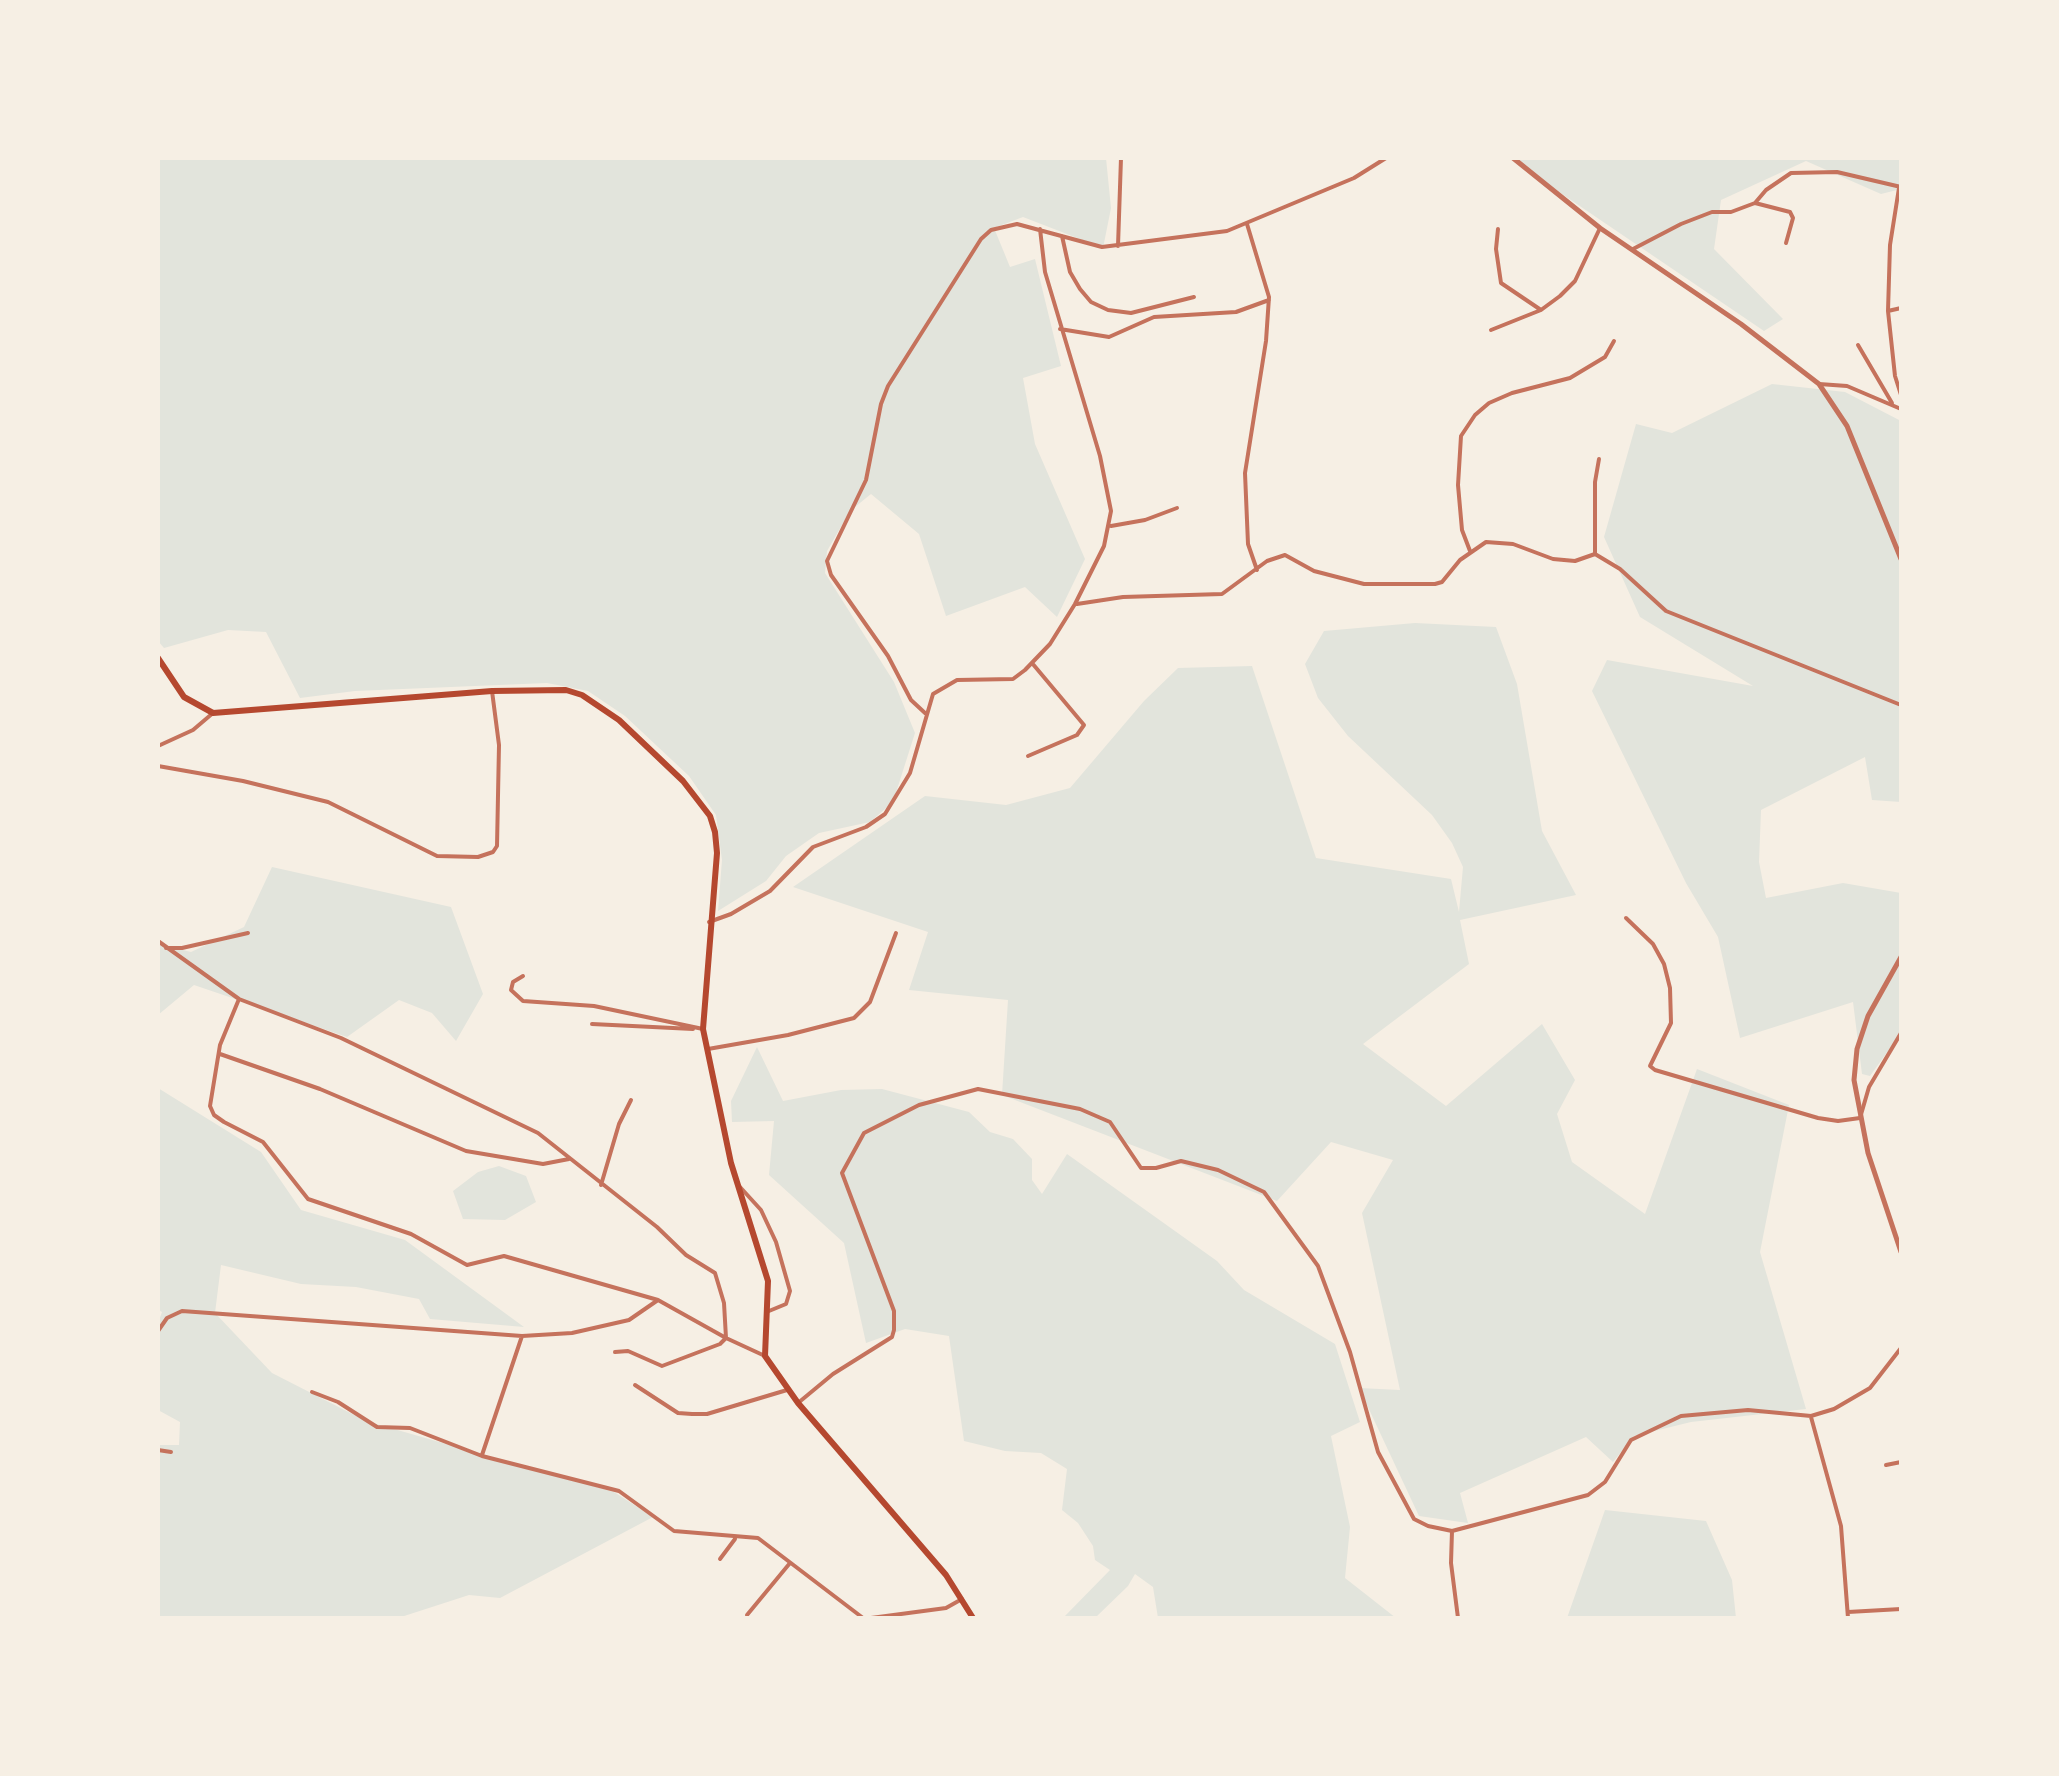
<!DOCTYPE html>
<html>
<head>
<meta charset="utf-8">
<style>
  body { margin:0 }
  #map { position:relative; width:2059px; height:1776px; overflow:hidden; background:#f6efe4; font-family:"DM Sans",sans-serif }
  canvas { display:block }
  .frame { position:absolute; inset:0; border:160px solid #f6efe4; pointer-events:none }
</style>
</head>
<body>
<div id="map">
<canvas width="2059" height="1776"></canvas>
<div class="frame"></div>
</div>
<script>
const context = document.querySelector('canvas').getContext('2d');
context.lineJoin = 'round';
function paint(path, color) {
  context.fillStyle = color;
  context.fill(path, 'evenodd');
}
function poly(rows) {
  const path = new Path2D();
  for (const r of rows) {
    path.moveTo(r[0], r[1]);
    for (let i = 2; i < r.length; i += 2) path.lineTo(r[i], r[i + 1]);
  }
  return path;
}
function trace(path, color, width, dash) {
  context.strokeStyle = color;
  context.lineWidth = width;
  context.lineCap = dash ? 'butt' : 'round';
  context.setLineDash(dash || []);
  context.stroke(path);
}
paint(poly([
  [158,158,1106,158,1111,208,1103,248,1023,217,994,228,1010,267,1035,259,1061,366,1023,378,1035,444,1085,559,1057,617,1025,587,946,616,919,534,871,494,850,511,827,551,825,573,894,682,915,733,893,802,870,822,819,833,786,856,766,881,718,911,722,860,716,815,689,776,625,716,588,691,547,683,355,691,300,698,266,632,228,630,164,648,158,641],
  [1509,158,1901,158,1901,189,1881,194,1806,161,1721,200,1714,249,1783,319,1764,331],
  [1772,384,1845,392,1901,421,1901,802,1872,800,1865,757,1761,810,1759,862,1766,898,1843,883,1901,893,1901,1033,1870,1076,1862,1074,1853,1002,1740,1038,1718,937,1686,883,1592,691,1607,660,1753,686,1640,617,1604,537,1636,424,1672,433],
  [1415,623,1496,627,1517,684,1542,831,1576,895,1460,920,1469,964,1363,1044,1446,1106,1542,1024,1575,1080,1557,1114,1572,1162,1645,1214,1697,1069,1789,1105,1760,1252,1806,1409,1691,1422,1634,1436,1613,1462,1586,1437,1460,1493,1468,1523,1419,1516,1359,1388,1400,1390,1362,1213,1393,1160,1331,1142,1277,1201,1002,1095,1008,1000,909,990,928,932,793,887,925,796,1006,805,1070,788,1144,701,1178,668,1252,666,1316,858,1451,879,1459,912,1463,867,1452,843,1432,815,1348,736,1318,698,1305,664,1324,631],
  [272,867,451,907,483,994,456,1041,432,1013,399,1000,347,1037,194,985,158,1015,158,944,191,952,244,927],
  [757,1047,783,1101,841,1090,882,1089,969,1112,990,1132,1013,1139,1032,1159,1032,1180,1042,1194,1067,1154,1217,1261,1244,1290,1335,1344,1360,1422,1331,1436,1350,1527,1345,1578,1396,1618,1158,1618,1153,1587,1135,1574,1128,1586,1095,1618,1063,1618,1110,1570,1095,1560,1093,1546,1078,1523,1062,1510,1067,1469,1041,1453,1005,1451,964,1441,949,1336,905,1329,866,1343,844,1243,769,1175,774,1121,732,1122,731,1101],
  [158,1088,261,1152,301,1210,405,1240,524,1327,430,1319,419,1299,356,1287,301,1284,221,1265,215,1313,272,1373,366,1421,614,1492,653,1517,500,1598,469,1595,398,1618,158,1618,158,1445,179,1445,180,1422,158,1410,158,1323,162,1312,158,1310],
  [499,1166,526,1176,536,1202,505,1220,463,1219,453,1191,478,1172],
  [1605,1510,1706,1521,1732,1580,1736,1618,1567,1618]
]), '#e2e4dc');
trace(poly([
  [1899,188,1890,245,1888,311,1895,376,1901,395],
  [1755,203,1790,212,1793,218,1786,243],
  [1247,224,1269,297,1266,341,1245,473,1248,544,1257,570],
  [1498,229,1496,249,1501,283,1541,310],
  [1062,236,1070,272,1080,289,1091,302,1108,310,1131,313,1194,297],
  [1118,246,1121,158],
  [1633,249,1681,224,1712,212,1731,212,1755,203,1766,190,1791,173,1837,172,1901,187],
  [1888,311,1901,308],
  [1060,329,1109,337,1154,317,1236,312,1269,300],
  [1491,330,1541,310,1560,296,1575,281,1600,228],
  [1858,345,1892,403],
  [1819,384,1847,386,1901,409],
  [1111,526,1145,520,1177,508],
  [1470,551,1462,530,1458,485,1461,436,1475,415,1489,403,1512,393,1570,378,1605,357,1614,341],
  [1595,554,1620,569,1666,611,1901,705],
  [1595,554,1595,482,1599,459],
  [1077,604,1123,597,1222,594,1267,561,1285,555,1314,571,1364,584,1435,584,1442,582,1460,560,1486,542,1513,544,1553,559,1575,561,1595,554],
  [925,713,911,700,888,656,831,575,827,561,866,480,881,404,888,386,981,239,991,230,1017,224,1102,247,1227,231,1354,178,1386,158],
  [158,746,193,730,213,713],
  [1028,756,1077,735,1084,725,1032,663],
  [158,766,243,781,328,802,437,856,478,857,493,852,497,846,499,745,492,691],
  [1626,918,1653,944,1664,964,1670,988,1671,1023,1650,1066,1655,1070,1818,1118,1838,1121,1860,1118,1869,1087,1901,1033],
  [709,922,731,914,770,891,813,847,866,827,885,814,910,773,933,694,957,680,1013,679,1025,670,1050,644,1075,604,1104,546,1111,511,1100,456,1045,272,1040,229],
  [158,941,239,999,341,1038,538,1133,657,1227,686,1255,715,1273,724,1303,726,1338,765,1356],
  [166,948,182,948,248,933],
  [523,976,513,982,511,990,523,1001,594,1006,703,1029],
  [239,999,220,1045,210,1106,214,1115,224,1122,263,1142,308,1199,411,1234,467,1265,504,1256,658,1300],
  [592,1024,693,1029],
  [708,1049,788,1035,854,1018,870,1002,896,933],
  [220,1054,320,1089,466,1151,543,1164,569,1159],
  [601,1185,619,1124,631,1100],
  [740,1187,761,1210,776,1242,790,1291,786,1304,769,1311],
  [158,1331,167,1318,182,1311,522,1336,572,1333,629,1320,658,1300,726,1338,720,1344,662,1366,628,1351,615,1352],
  [635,1385,678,1413,692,1414,707,1414,787,1390],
  [312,1392,338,1402,377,1427,410,1428,482,1456,619,1491,674,1531,758,1538,863,1618],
  [798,1403,833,1374,892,1337,894,1330,894,1311,842,1173,864,1133,919,1105,978,1089,1080,1109,1110,1122,1141,1168,1156,1168,1181,1161,1218,1170,1264,1192,1318,1266,1350,1352,1378,1452,1414,1519,1428,1526,1452,1531,1588,1495,1605,1482,1631,1440,1681,1416,1748,1410,1811,1416,1834,1409,1870,1388,1901,1348],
  [1811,1417,1841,1526,1848,1618],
  [158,1450,171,1452],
  [482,1455,522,1336],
  [1886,1465,1901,1462],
  [1452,1531,1451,1563,1458,1618],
  [720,1559,735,1539],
  [1848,1612,1901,1609],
  [747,1615,790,1563],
  [871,1618,946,1608,962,1599]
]), '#c5725c', 4);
trace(poly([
  [1513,158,1600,228,1741,324,1819,384,1847,426,1901,559],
  [1901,957,1868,1016,1857,1049,1854,1080,1868,1153,1901,1252]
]), '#c5725c', 5);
trace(poly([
  [158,658,184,697,213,713,492,691,566,690,582,695,619,720,683,781,710,816,715,832,717,853,703,1029,731,1163,768,1281,765,1356,798,1403,946,1575,973,1618]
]), '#b5482f', 6);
</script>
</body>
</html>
